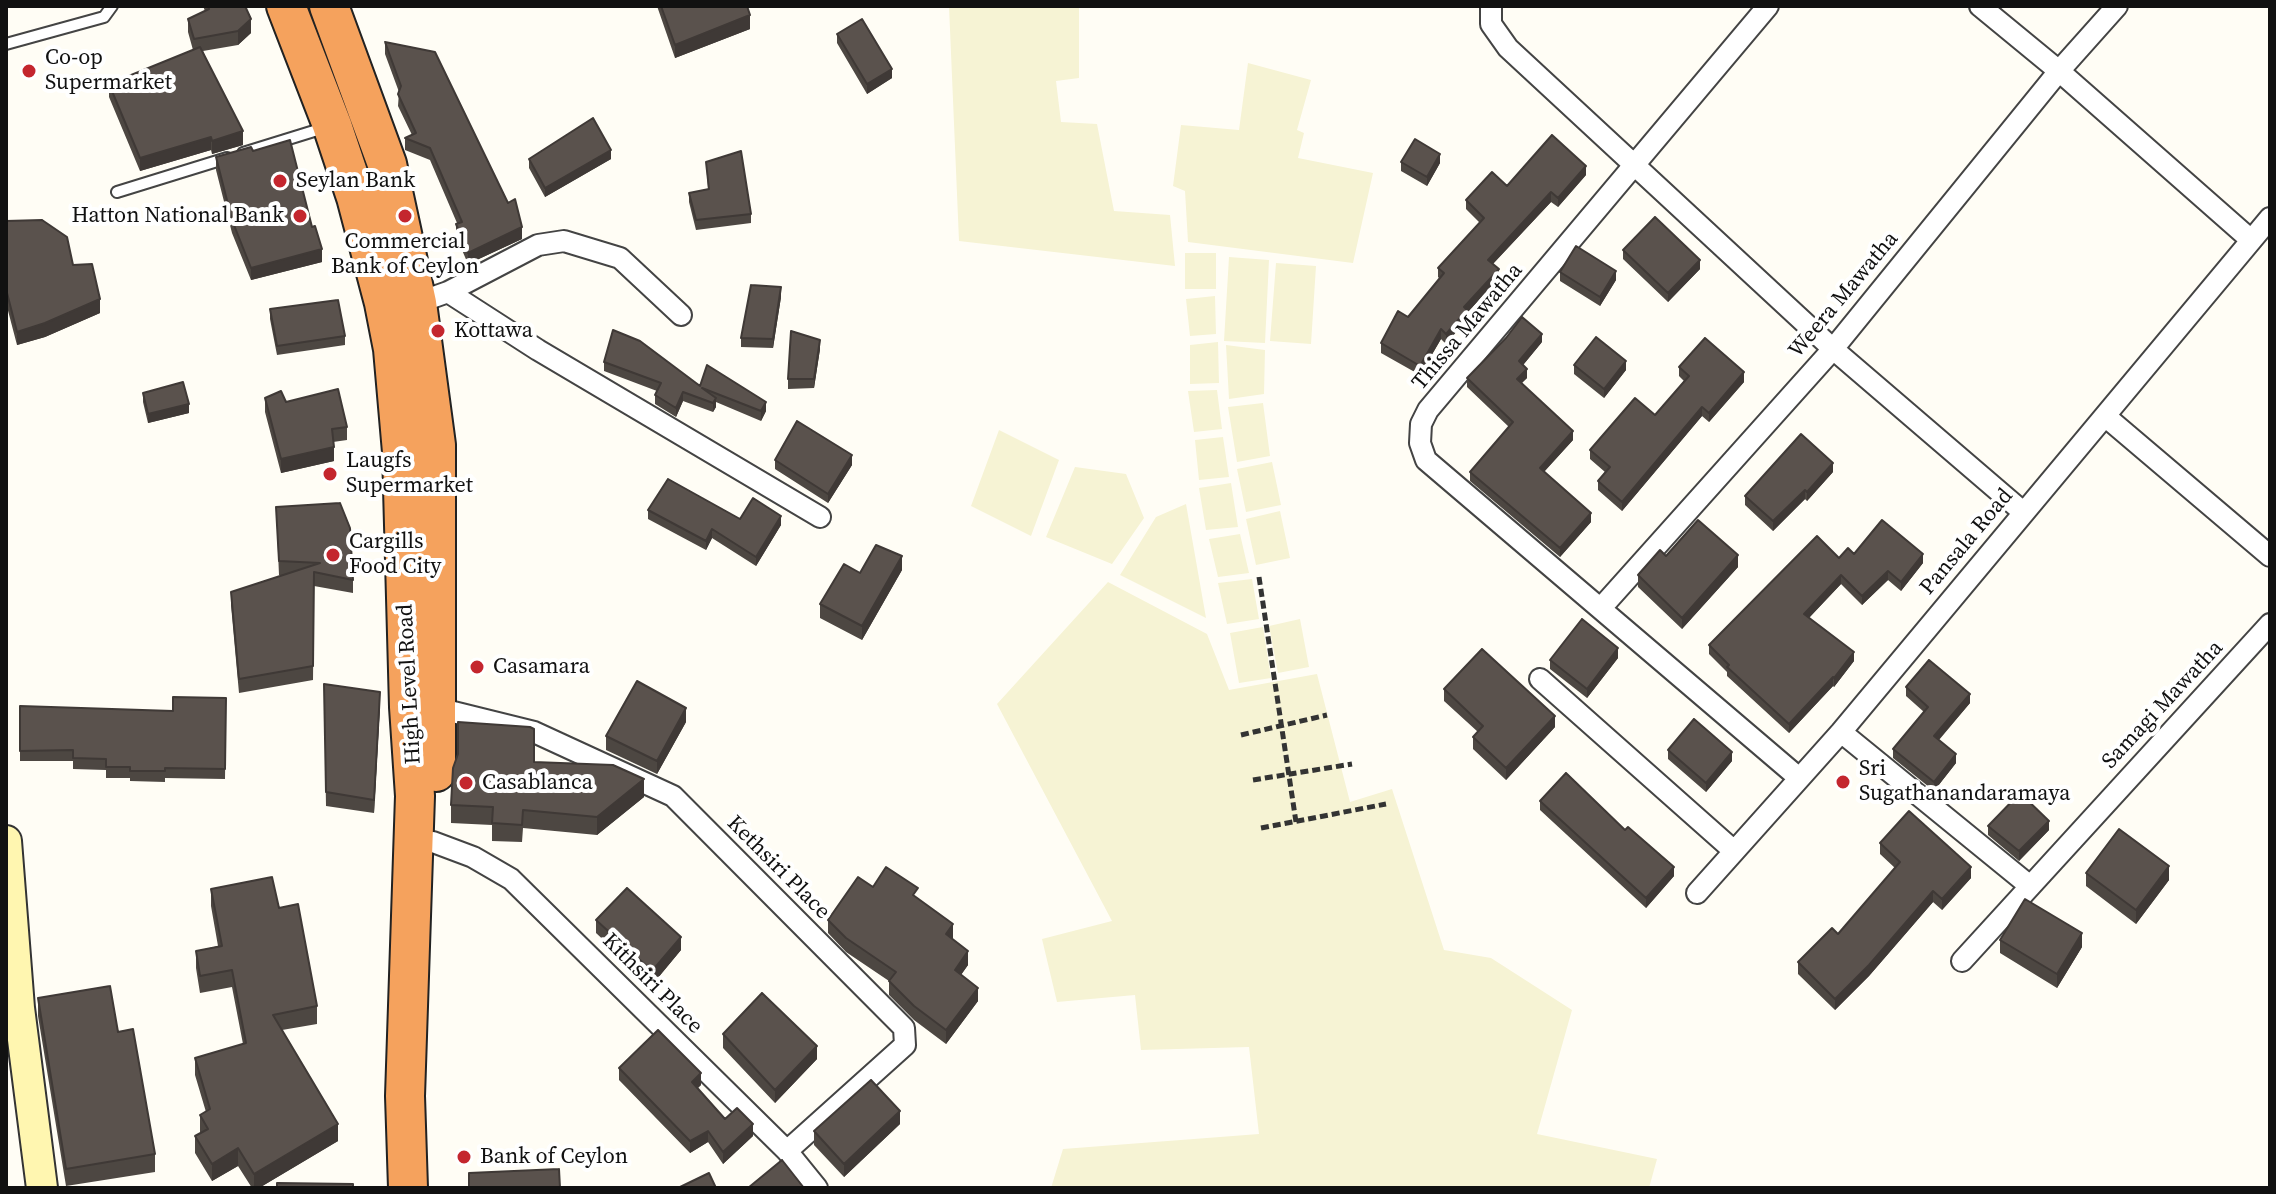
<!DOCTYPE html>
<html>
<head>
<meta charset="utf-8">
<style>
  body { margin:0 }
  #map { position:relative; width:2276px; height:1194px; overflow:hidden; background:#fffdf5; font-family:"Source Serif 4",serif }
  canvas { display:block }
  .frame { position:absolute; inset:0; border:8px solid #111; pointer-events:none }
</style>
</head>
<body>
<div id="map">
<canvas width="2276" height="1194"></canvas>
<div class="frame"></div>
</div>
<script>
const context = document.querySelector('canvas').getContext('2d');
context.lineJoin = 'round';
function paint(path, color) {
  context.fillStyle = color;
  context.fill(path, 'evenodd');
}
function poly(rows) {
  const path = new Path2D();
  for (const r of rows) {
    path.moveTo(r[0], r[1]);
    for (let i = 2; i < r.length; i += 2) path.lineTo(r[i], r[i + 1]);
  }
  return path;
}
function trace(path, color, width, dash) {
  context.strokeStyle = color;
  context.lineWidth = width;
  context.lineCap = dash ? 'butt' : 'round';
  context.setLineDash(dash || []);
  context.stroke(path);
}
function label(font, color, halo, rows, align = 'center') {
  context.font = font + ' "Source Serif 4",serif';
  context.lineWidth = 8;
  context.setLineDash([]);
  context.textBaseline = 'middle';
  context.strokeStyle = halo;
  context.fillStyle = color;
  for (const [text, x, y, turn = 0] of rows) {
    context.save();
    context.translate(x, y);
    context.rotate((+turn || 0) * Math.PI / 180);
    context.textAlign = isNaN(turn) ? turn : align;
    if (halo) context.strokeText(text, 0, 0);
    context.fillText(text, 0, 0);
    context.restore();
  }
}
paint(poly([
  [949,6,1079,6,1079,78,1056,81,1061,122,1097,124,1114,211,1170,215,1175,266,959,241],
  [1248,63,1311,80,1297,130,1304,133,1298,158,1373,173,1353,263,1188,242,1185,191,1173,186,1181,125,1239,130],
  [1185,253,1216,253,1216,289,1185,289],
  [1229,257,1269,260,1265,343,1224,341],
  [1276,263,1316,266,1311,344,1270,341],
  [1215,296,1216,334,1190,336,1186,299],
  [1218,342,1219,383,1190,384,1190,345],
  [1226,345,1265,350,1264,394,1229,399],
  [1217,390,1222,429,1194,432,1188,391],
  [1263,403,1270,456,1237,462,1228,407],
  [999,430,1059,460,1031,536,971,506],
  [1223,437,1229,477,1199,480,1195,440],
  [1272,462,1281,505,1246,512,1237,469],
  [1075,467,1126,474,1144,518,1112,564,1046,537],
  [1231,483,1238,527,1206,530,1199,488],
  [1186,504,1206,618,1120,575,1156,517],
  [1280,511,1290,558,1256,565,1246,519],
  [1240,534,1249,573,1218,577,1209,539],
  [1252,579,1259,619,1227,624,1218,583],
  [1108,582,1207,634,1229,690,1317,674,1350,802,1392,789,1444,950,1491,958,1572,1010,1537,1134,1657,1159,1649,1188,1051,1188,1063,1149,1259,1134,1249,1047,1141,1050,1135,995,1057,1002,1042,939,1112,921,997,704],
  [1300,619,1309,667,1278,673,1269,626],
  [1263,627,1271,678,1239,683,1230,633]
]), '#f6f3d4');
const lane = poly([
  [6,44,104,17,112,6],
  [243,153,327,127],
  [117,192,227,158]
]);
const street = poly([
  [1491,6,1491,24,1508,48,1833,349,2023,512],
  [1768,6,1428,410,1421,424,1420,443,1426,460,1799,778],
  [1980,6,2059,71,2251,240],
  [448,292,538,245,564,241,620,258,681,315],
  [417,303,448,292,538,350,820,517],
  [2105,416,2270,556],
  [1601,608,1833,349,2059,71,2117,6],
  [1540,679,1734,851],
  [437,708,534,732,673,796,904,1028,905,1045,787,1151],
  [1841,732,2030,886],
  [433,842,473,857,511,879,787,1151,817,1188],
  [1697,893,1841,732,2270,218],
  [1962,961,2270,624]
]);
const secondary = poly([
  [6,841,19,1008,42,1188]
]);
const highway = poly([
  [286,6,332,125,356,197,384,303,393,349,402,452,409,707,415,796,405,1096,408,1188],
  [329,6,387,164,417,303,436,445,436,772]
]);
trace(lane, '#444', 14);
trace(street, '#444', 24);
trace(secondary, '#333', 34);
trace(highway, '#222', 42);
trace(poly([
  [1259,577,1296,822],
  [1241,735,1327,715],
  [1253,780,1352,764],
  [1261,828,1386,804]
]), '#333', 5, [8, 4]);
trace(lane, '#fff', 10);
trace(street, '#fff', 20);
trace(secondary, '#fff6b0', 30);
trace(highway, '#f5a25d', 38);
paint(poly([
  [203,6,245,6,251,33,238,45,203,51,243,145,212,154,211,150,140,171,109,97,109,84,193,50,188,32,188,19,205,11],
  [657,6,747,6,750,29,675,58],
  [837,34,892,78,867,94,837,43],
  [385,42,522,239,468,264,456,236,456,224,457,223,430,160,405,150,405,138,412,135,398,106,399,92,385,54],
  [253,151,312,227,322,262,251,280,232,233,216,170,216,157],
  [529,159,611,159,545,197,529,168],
  [706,162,751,214,751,223,696,230,689,202,689,193,708,189],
  [1401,162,1440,163,1427,186,1401,171],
  [1586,175,1558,207,1551,202,1493,264,1499,278,1467,313,1467,319,1446,344,1441,339,1420,375,1381,353,1381,343,1408,317,1440,279,1438,277,1438,268,1480,223,1466,209,1466,200,1507,186],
  [6,221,73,265,100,313,45,337,17,345,6,303],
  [1623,250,1700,269,1668,302,1623,259],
  [1560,272,1616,280,1600,306,1560,281],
  [781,297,773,348,741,347,741,338],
  [270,309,345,336,345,345,277,355,270,319],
  [1542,342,1523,365,1527,378,1521,383,1573,440,1544,472,1591,522,1560,557,1470,481,1470,472,1509,427,1467,387,1467,378],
  [820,349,814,388,788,389,788,379],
  [604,362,700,386,766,411,761,421,716,402,716,407,713,412,683,401,676,417,655,404,655,395,657,391,604,371],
  [1574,365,1626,370,1604,398,1574,374],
  [1679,367,1744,382,1709,422,1702,416,1622,511,1598,490,1598,481,1605,472,1590,459,1590,450,1655,415,1684,381,1679,376],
  [143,393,189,413,148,423,143,402],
  [265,398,347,427,347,440,333,442,334,461,281,473,265,412],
  [775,460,852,465,828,503,775,469],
  [1833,472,1807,501,1805,499,1773,531,1745,505,1745,496],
  [276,507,353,580,353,593,314,586,313,680,239,693,231,605,231,592,284,575,279,575],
  [648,510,740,519,781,525,756,566,712,538,706,550,648,519],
  [1666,556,1738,567,1682,629,1638,587,1638,575],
  [1839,558,1923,563,1901,591,1888,580,1862,605,1841,584,1809,618,1854,661,1834,687,1833,686,1789,733,1727,676,1727,672,1709,654,1709,645],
  [902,570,862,640,820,618,820,604,860,573],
  [1618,658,1587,698,1550,669,1550,660],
  [324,684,380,705,374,813,326,806],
  [1906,687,1970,703,1939,740,1956,763,1934,791,1893,758,1893,749,1924,712,1906,696],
  [1444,689,1555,727,1506,780,1473,749,1473,737,1478,732,1444,701],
  [226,698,225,779,165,778,165,782,130,781,130,778,106,778,106,770,73,769,73,761,20,761,20,706,173,711],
  [686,722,657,774,606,750,606,736],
  [1668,750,1732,761,1706,792,1668,759],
  [534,762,644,797,597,835,523,828,522,842,492,841,492,825,451,823,451,805],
  [1540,801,1625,830,1674,876,1646,908,1540,810],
  [1988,826,2049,830,2019,861,1988,835],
  [1880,843,1971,878,1942,910,1933,902,1869,976,1835,1010,1798,974,1798,962,1838,934,1895,868,1880,854],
  [2086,873,2169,880,2136,924,2086,886],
  [873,887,918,899,953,938,952,939,968,965,961,975,978,1001,946,1044,914,1020,889,995,889,981,846,952,828,933,828,920],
  [211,889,279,908,317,1006,317,1024,282,1030,338,1141,259,1188,252,1188,238,1166,212,1181,195,1153,195,1136,200,1133,200,1115,206,1112,195,1075,195,1058,243,1044,232,987,200,993,196,968,196,951,218,946,211,906],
  [596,920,681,950,652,985,596,933],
  [2000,940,2082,947,2057,988,2000,953],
  [38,998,118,1032,155,1154,155,1172,66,1186,38,1016],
  [723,1034,817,1059,775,1103,723,1048],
  [619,1068,701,1085,697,1088,725,1119,753,1136,723,1164,708,1142,690,1153,619,1080],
  [900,1124,844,1177,814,1145,814,1131]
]), '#4d4742');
paint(poly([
  [750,15,750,29,675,58,675,45],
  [251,19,251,33,238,45,238,31],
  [892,69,892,78,867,94,867,84],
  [243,131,243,145,212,154,212,141],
  [211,137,211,150,140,171,140,158],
  [611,150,611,159,545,197,545,188],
  [1440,154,1440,163,1427,186,1427,177],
  [1586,166,1586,175,1558,207,1558,198],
  [1551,192,1551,202,1488,269,1488,260],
  [522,227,522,239,468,264,468,253],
  [322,249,322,262,251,280,251,268],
  [1700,260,1700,269,1668,302,1668,293],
  [1499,269,1499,278,1467,313,1467,319,1446,344,1446,334,1464,307],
  [1616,271,1616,280,1600,306,1600,297],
  [781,287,781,297,773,348,773,339],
  [100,299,100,313,45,337,17,345,17,332],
  [1441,329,1441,339,1420,375,1420,366],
  [1542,334,1542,342,1519,370,1519,361],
  [820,340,820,349,814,388,814,379],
  [1626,361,1626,370,1604,398,1604,389],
  [1527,369,1527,378,1517,388,1517,379],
  [1744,372,1744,382,1709,422,1709,413],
  [683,392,683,401,676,417,676,408],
  [716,398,716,407,713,412,713,403],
  [766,402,766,411,761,421,761,411],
  [189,404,189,413,148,423,148,414],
  [1702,407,1702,416,1622,511,1622,502],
  [1573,431,1573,440,1540,476,1540,468],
  [334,447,334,461,281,473,281,459],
  [852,455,852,465,828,503,828,494],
  [1833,463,1833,472,1807,501,1807,492],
  [1805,490,1805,499,1773,531,1773,521],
  [1591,513,1591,522,1560,557,1560,548],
  [781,516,781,525,756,566,756,557],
  [712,529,712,538,706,550,706,541],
  [1923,554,1923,563,1901,591,1901,582],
  [1738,555,1738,567,1682,629,1682,618],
  [902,556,902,570,862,640,862,626],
  [1888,571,1888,580,1862,605,1862,596],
  [1841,575,1841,584,1804,623,1804,614],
  [1618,648,1618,658,1587,698,1587,689],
  [1854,652,1854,661,1834,687,1834,678],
  [1833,677,1833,686,1789,733,1789,724],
  [380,692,380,705,374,813,374,800],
  [1970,694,1970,703,1934,745,1934,736],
  [686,708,686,722,657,774,657,761],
  [1555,716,1555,727,1506,780,1506,768],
  [1732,752,1732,761,1706,792,1706,783],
  [1956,754,1956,763,1934,791,1934,782],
  [644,779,644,797,597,835,597,817],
  [2049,821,2049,830,2019,861,2019,851],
  [2169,866,2169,880,2136,924,2136,910],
  [1674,867,1674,876,1646,908,1646,898],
  [1971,867,1971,878,1942,910,1942,899],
  [1933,891,1933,902,1869,976,1835,1010,1835,999],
  [953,924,953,938,946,948,946,934],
  [2082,933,2082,947,2057,988,2057,974],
  [681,937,681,950,652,985,652,971],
  [968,951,968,965,955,983,955,970],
  [978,988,978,1001,946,1044,946,1030],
  [817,1046,817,1059,775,1103,775,1090],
  [701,1073,701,1085,692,1094,692,1082],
  [900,1111,900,1124,844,1177,844,1164],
  [338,1124,338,1141,259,1188,254,1188,254,1174],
  [753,1124,753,1136,723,1164,723,1152],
  [708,1131,708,1142,690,1153,690,1141],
  [238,1148,238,1166,212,1181,212,1164]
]), '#3f3936');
const building = poly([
  [208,6,245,6,251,19,238,31,194,39,188,19,209,9,208,6],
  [661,6,747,6,750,15,675,45,661,6],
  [862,19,892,69,867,84,837,34,862,19],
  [385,42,435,52,508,203,515,199,522,227,468,253,456,224,462,222,430,148,405,138,416,133,398,94,401,86,385,42],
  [200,47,243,131,212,141,211,137,140,158,109,84,200,47],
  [593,118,611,150,545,188,529,159,593,118],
  [1552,135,1586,166,1558,198,1551,192,1488,260,1499,269,1464,307,1467,310,1446,334,1441,329,1420,366,1381,343,1398,311,1408,317,1444,273,1438,268,1484,218,1466,200,1492,172,1507,186,1552,135],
  [1415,139,1440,154,1427,177,1401,162,1415,139],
  [290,140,312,227,315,226,322,249,251,268,232,220,216,157,251,147,253,151,290,140],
  [741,151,751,214,696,220,689,193,709,189,706,162,741,151],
  [1655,217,1700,260,1668,293,1623,250,1655,217],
  [42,220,67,237,73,265,92,264,100,299,45,323,17,332,6,289,6,221,42,220],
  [1576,246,1616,271,1600,297,1560,272,1576,246],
  [751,285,781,287,773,339,741,338,751,285],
  [338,300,345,336,277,346,270,309,338,300],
  [1522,317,1542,334,1519,361,1527,369,1517,379,1573,431,1540,468,1591,513,1560,548,1470,472,1513,422,1467,378,1506,338,1522,317],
  [613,330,640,341,700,386,707,365,766,402,761,411,702,388,716,398,713,403,683,392,676,408,655,395,661,383,604,362,613,330],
  [791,331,820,340,814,379,788,379,791,331],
  [1596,337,1626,361,1604,389,1574,365,1596,337],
  [1705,338,1744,372,1709,413,1702,407,1622,502,1598,481,1610,467,1590,450,1635,398,1655,415,1689,376,1679,367,1705,338],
  [183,382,189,404,148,414,143,393,183,382],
  [338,389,347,427,332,429,334,447,281,459,265,398,281,391,286,402,338,389],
  [797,421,852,455,828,494,775,460,797,421],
  [1801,434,1833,463,1807,492,1805,490,1773,521,1745,496,1801,434],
  [668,479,740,519,753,498,781,516,756,557,712,529,706,541,648,510,668,479],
  [340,503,350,528,353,580,314,572,313,666,239,679,231,592,320,563,279,561,276,507,340,503],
  [1698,520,1738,555,1682,618,1638,575,1660,550,1666,556,1698,520],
  [1882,520,1923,554,1901,582,1888,571,1862,596,1841,575,1804,614,1854,652,1834,678,1833,677,1789,724,1727,667,1729,665,1709,645,1817,536,1839,558,1848,548,1854,554,1882,520],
  [876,545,902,556,862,626,820,604,844,564,860,573,876,545],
  [1582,619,1618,648,1587,689,1550,660,1582,619],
  [1482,649,1555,716,1506,768,1473,737,1483,726,1444,689,1482,649],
  [1929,660,1970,694,1934,736,1956,754,1934,782,1893,749,1928,707,1906,687,1929,660],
  [637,681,686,708,657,761,606,736,637,681],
  [324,684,380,692,374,800,326,792,324,684],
  [173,697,226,698,225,769,165,768,165,771,130,771,130,767,106,767,106,759,73,758,73,750,20,751,20,706,173,711,173,697],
  [1694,719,1732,752,1706,783,1668,750,1694,719],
  [458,722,530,727,534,729,534,762,613,765,644,779,597,817,523,810,522,825,492,823,493,807,451,805,453,768,458,754,458,722],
  [1566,773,1625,830,1628,827,1674,867,1646,898,1540,801,1566,773],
  [2020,793,2049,821,2019,851,1988,826,2020,793],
  [1909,811,1971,867,1942,899,1933,891,1869,965,1835,999,1798,962,1832,928,1838,934,1900,862,1880,843,1909,811],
  [2119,829,2169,866,2136,910,2086,873,2119,829],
  [886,867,918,888,913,895,953,924,946,934,968,951,955,970,978,988,946,1030,914,1006,889,981,896,972,846,938,828,920,858,877,873,887,886,867],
  [272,877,279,908,298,904,317,1006,273,1015,338,1124,254,1174,238,1148,212,1164,195,1136,208,1129,200,1115,210,1109,195,1058,246,1043,232,970,200,976,196,951,222,946,211,889,272,877],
  [627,888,681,937,652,971,596,920,627,888],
  [2025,899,2082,933,2057,974,2000,940,2025,899],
  [110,986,118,1032,133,1029,155,1154,66,1169,38,998,110,986],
  [762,993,817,1046,775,1090,723,1034,762,993],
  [658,1030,701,1073,692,1082,725,1119,737,1108,753,1124,723,1152,708,1131,690,1141,619,1068,658,1030],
  [871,1080,900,1111,844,1164,814,1131,871,1080],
  [782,1160,804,1188,748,1188,782,1160],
  [559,1169,560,1188,469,1188,469,1173,559,1169],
  [709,1173,716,1188,678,1188,709,1173],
  [277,1183,353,1184,353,1188,277,1188,277,1183]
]);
paint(building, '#5a524d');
trace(building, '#3f3936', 2);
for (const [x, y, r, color] of [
  [29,71,8,"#c4262e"],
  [280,181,8,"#c4262e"],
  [300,216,8,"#c4262e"],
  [405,216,8,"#c4262e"],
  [438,331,8,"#c4262e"],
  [330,474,8,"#c4262e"],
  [333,555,8,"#c4262e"],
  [477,667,8,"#c4262e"],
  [1843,782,8,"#c4262e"],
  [466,783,8,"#c4262e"],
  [464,1157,8,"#c4262e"]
]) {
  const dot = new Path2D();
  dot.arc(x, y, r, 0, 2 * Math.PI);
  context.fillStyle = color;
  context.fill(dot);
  trace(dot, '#fff', 3);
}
label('22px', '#111', '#fff', [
  ["Co-op",45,58],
  ["Supermarket",45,83],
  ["Seylan Bank",296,181],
  ["Hatton National Bank",284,216,"right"],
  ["Commercial",405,242,"center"],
  ["Bank of Ceylon",405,267,"center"],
  ["Kottawa",454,331],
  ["Laugfs",346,461],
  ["Supermarket",346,486],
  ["Cargills",349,542],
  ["Food City",349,567],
  ["Casamara",493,667],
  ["Sri",1859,769],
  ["Sugathanandaramaya",1859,794],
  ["Casablanca",482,783],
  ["Bank of Ceylon",480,1157]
], 'left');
label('22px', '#111', '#fff', [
  ["Weera Mawatha",1844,295,-50],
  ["Thissa Mawatha",1468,327,-50],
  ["Pansala Road",1967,542,-50],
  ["High Level Road",410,684,-93],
  ["Samagi Mawatha",2163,705,-47],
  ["Kethsiri Place",778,868,45],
  ["Kithsiri Place",652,984,45]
]);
</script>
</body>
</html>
